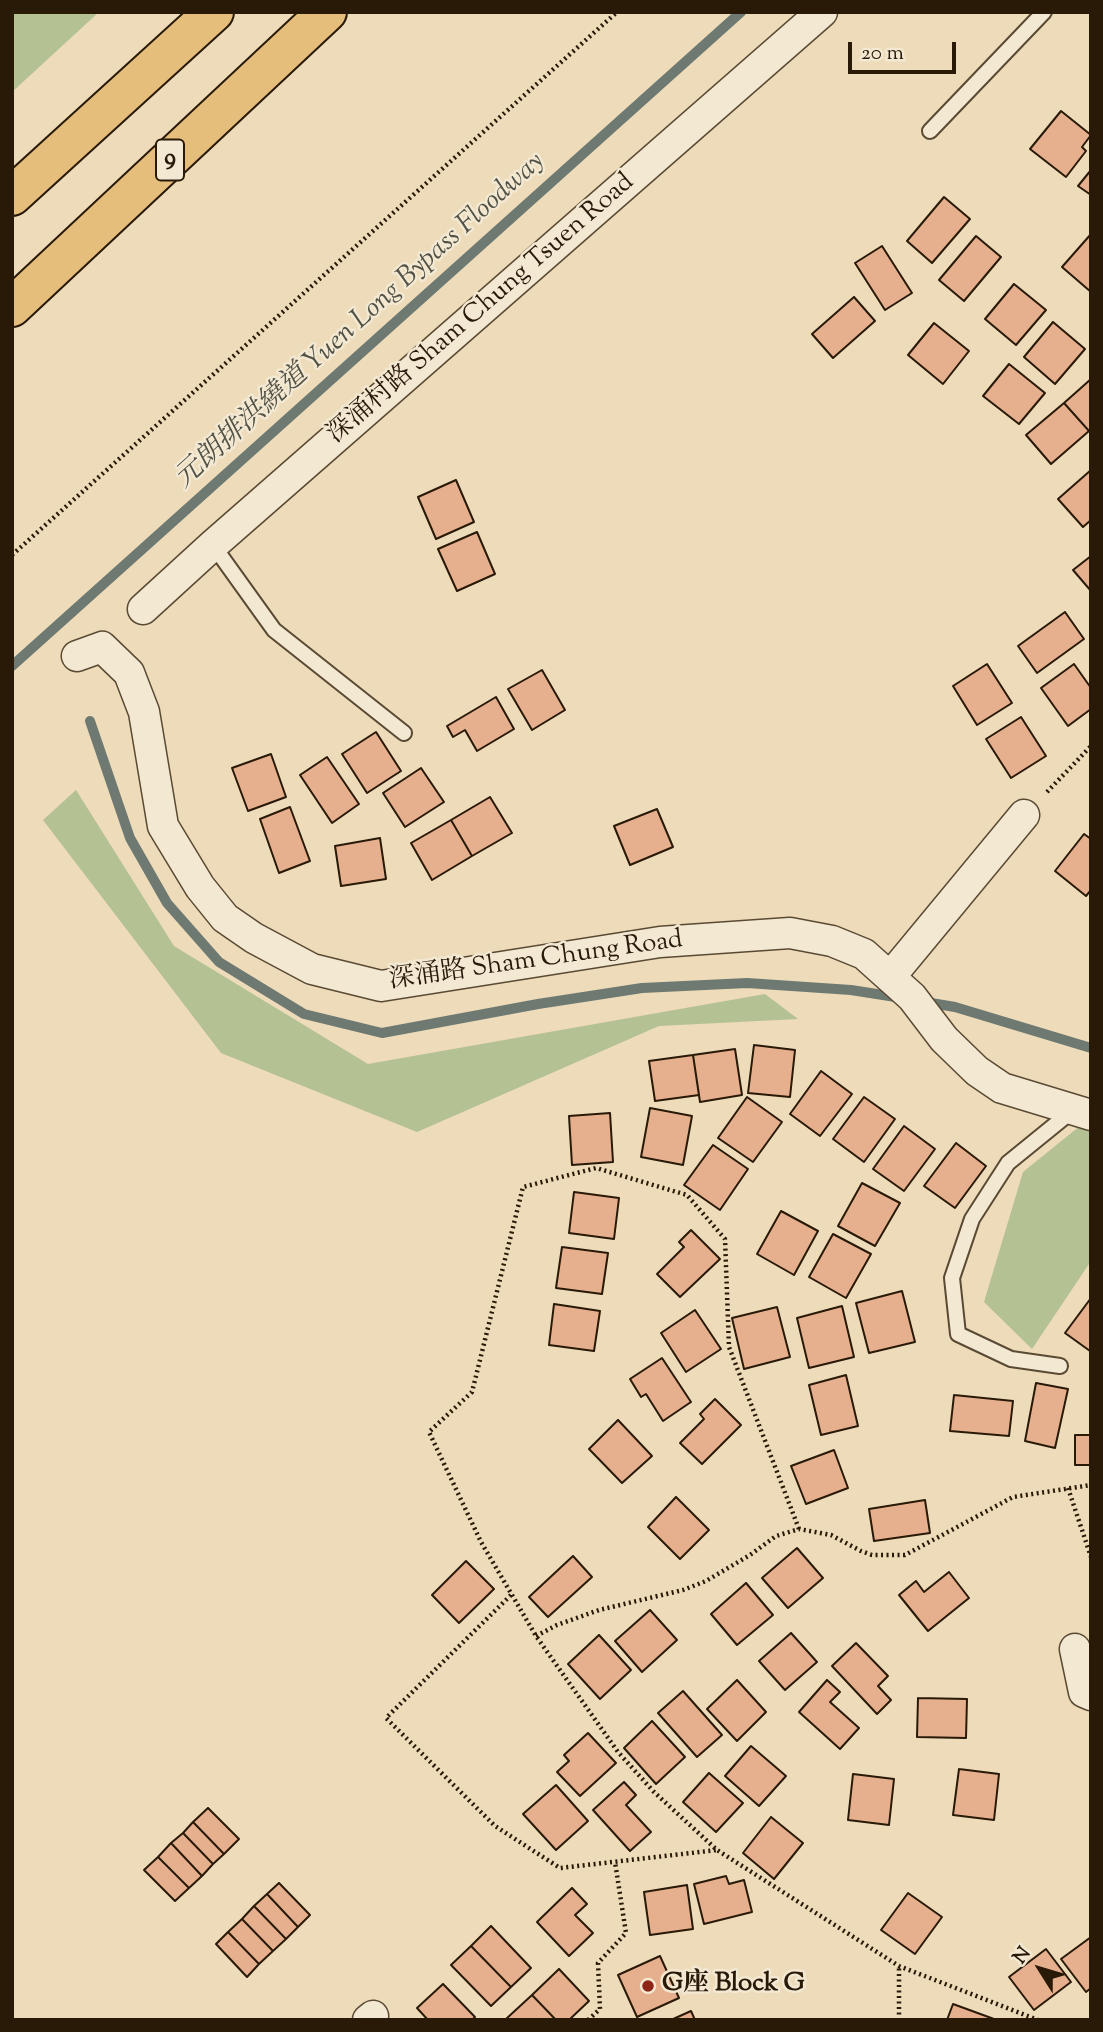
<!DOCTYPE html>
<html>
<head>
<meta charset="utf-8">
<style>
  body { margin:0 }
  #map { position:relative; width:1103px; height:2032px; overflow:hidden; background:#eddbb9; font-family:"Sorts Mill Goudy",serif }
  canvas { display:block }
  .frame { position:absolute; inset:0; border:14px solid #291907; pointer-events:none }
  .north { position:absolute; left:1005px; top:1934px; width:70px; height:70px; -webkit-text-stroke:5px #f3e8d2; paint-order:stroke; rotate:307deg; font-size:19px; font-weight:700; line-height:28px; text-align:center; color:#291907 }
  .north::after { content:''; display:block; margin:auto; width:24px; height:32px; background:#291907; clip-path:polygon(50% 0,100% 100%,50% 72%,0 100%) }
  .scale { position:absolute; left:848px; top:42px; width:108px; height:32px; box-sizing:border-box; border:4px solid #291907; border-top:0; padding-left:9px; font-size:21px; line-height:24px; white-space:nowrap; color:#291907; -webkit-text-stroke:5px #f3e8d2; paint-order:stroke }
</style>
</head>
<body>
<div id="map">
<canvas width="1103" height="2032"></canvas>
<div class="frame"></div>
<div class="north">N</div>
<div class="scale">20 m</div>
</div>
<script>
const context = document.querySelector('canvas').getContext('2d');
context.lineJoin = 'round';
function paint(path, color) {
  context.fillStyle = color;
  context.fill(path, 'evenodd');
}
function poly(rows) {
  const path = new Path2D();
  for (const r of rows) {
    path.moveTo(r[0], r[1]);
    for (let i = 2; i < r.length; i += 2) path.lineTo(r[i], r[i + 1]);
  }
  return path;
}
function trace(path, color, width, dash) {
  context.strokeStyle = color;
  context.lineWidth = width;
  context.lineCap = dash ? 'butt' : 'round';
  context.setLineDash(dash || []);
  context.stroke(path);
}
function label(font, color, halo, rows, align = 'center') {
  context.font = font + ' "Sorts Mill Goudy","Noto Serif TC",serif';
  context.lineWidth = 5;
  context.setLineDash([]);
  context.textBaseline = 'middle';
  context.strokeStyle = halo;
  context.fillStyle = color;
  for (const [text, x, y, turn = 0] of rows) {
    context.save();
    context.translate(x, y);
    context.rotate((+turn || 0) * Math.PI / 180);
    context.textAlign = isNaN(turn) ? turn : align;
    if (halo) context.strokeText(text, 0, 0);
    context.fillText(text, 0, 0);
    context.restore();
  }
}
paint(poly([
  [12,12,99,12,12,92],
  [76,790,174,946,368,1064,765,994,798,1019,659,1026,417,1132,221,1053,43,820],
  [1091,1117,1091,1261,1032,1349,984,1302,1023,1172]
]), '#b4c192');
trace(poly([
  [12,666,741,12],
  [90,721,130,838,167,903,219,962,304,1014,382,1033,538,1004,642,988,747,983,851,990,902,998],
  [925,1002,955,1007,1091,1048]
]), '#6d7971', 10);
const building = poly([
  [1061,111,1091,135,1082,147,1086,151,1066,177,1030,149,1061,111],
  [1091,170,1091,195,1078,186,1091,170],
  [944,197,970,219,932,263,907,241,944,197],
  [1091,234,1091,292,1062,267,1091,234],
  [976,236,1001,257,964,301,939,280,976,236],
  [882,246,912,293,885,310,855,263,882,246],
  [1014,284,1046,310,1016,345,985,319,1014,284],
  [854,297,875,321,833,358,812,334,854,297],
  [1053,322,1085,349,1055,384,1024,357,1053,322],
  [934,323,969,351,943,384,908,355,934,323],
  [1009,364,1045,393,1019,424,983,396,1009,364],
  [1091,379,1091,430,1089,431,1064,403,1091,379],
  [1064,403,1089,431,1051,464,1026,435,1064,403],
  [1091,470,1091,520,1083,527,1058,499,1091,470],
  [456,480,474,522,436,539,418,497,456,480],
  [477,532,495,574,457,591,438,549,477,532],
  [1091,556,1091,591,1073,570,1091,556],
  [1065,612,1084,639,1037,673,1018,646,1065,612],
  [987,664,1012,703,977,725,953,686,987,664],
  [1074,664,1091,688,1091,709,1068,726,1041,688,1074,664],
  [542,670,565,710,532,730,508,689,542,670],
  [496,697,514,729,477,751,465,730,453,737,447,726,496,697],
  [1021,717,1046,756,1011,778,986,739,1021,717],
  [376,732,401,771,367,793,342,754,376,732],
  [271,754,286,797,248,811,232,768,271,754],
  [327,757,359,804,332,823,300,775,327,757],
  [421,768,444,802,405,827,383,793,421,768],
  [490,797,512,833,472,856,451,820,490,797],
  [290,807,310,861,279,873,260,819,290,807],
  [657,809,673,847,630,865,614,826,657,809],
  [451,820,472,856,432,880,411,843,451,820],
  [1084,834,1091,839,1091,890,1086,896,1055,871,1084,834],
  [380,838,386,879,341,886,335,846,380,838],
  [754,1045,795,1050,790,1097,748,1093,754,1045],
  [735,1049,742,1095,700,1102,693,1055,735,1049],
  [693,1055,699,1095,655,1101,649,1061,693,1055],
  [821,1071,852,1094,820,1136,790,1114,821,1071],
  [747,1097,782,1122,753,1162,718,1138,747,1097],
  [864,1097,895,1119,864,1162,833,1139,864,1097],
  [650,1108,692,1116,683,1165,641,1157,650,1108],
  [610,1113,613,1162,572,1165,569,1116,610,1113],
  [904,1126,935,1149,904,1191,873,1169,904,1126],
  [956,1143,986,1166,955,1208,924,1186,956,1143],
  [713,1145,748,1169,720,1210,684,1185,713,1145],
  [862,1183,900,1203,875,1246,838,1226,862,1183],
  [574,1192,619,1198,614,1239,569,1233,574,1192],
  [781,1211,818,1231,794,1275,757,1254,781,1211],
  [691,1230,720,1259,680,1297,657,1274,684,1247,679,1242,691,1230],
  [833,1234,871,1254,846,1298,809,1277,833,1234],
  [562,1247,608,1253,602,1294,556,1288,562,1247],
  [902,1291,915,1342,869,1353,856,1303,902,1291],
  [1091,1298,1091,1351,1090,1351,1065,1333,1091,1298],
  [554,1304,600,1311,594,1351,549,1345,554,1304],
  [842,1306,854,1357,809,1368,797,1318,842,1306],
  [777,1307,790,1357,744,1369,732,1318,777,1307],
  [695,1310,721,1349,686,1372,661,1333,695,1310],
  [662,1358,691,1402,663,1421,646,1394,641,1397,630,1379,662,1358],
  [846,1375,858,1426,821,1435,809,1385,846,1375],
  [1036,1383,1068,1389,1055,1448,1025,1441,1036,1383],
  [954,1395,1013,1401,1009,1436,950,1431,954,1395],
  [715,1399,741,1425,702,1464,680,1443,704,1419,700,1414,715,1399],
  [618,1420,652,1456,622,1483,589,1449,618,1420],
  [1075,1435,1091,1435,1091,1465,1075,1465,1075,1435],
  [834,1450,848,1488,806,1504,791,1466,834,1450],
  [676,1497,709,1530,680,1559,648,1527,676,1497],
  [925,1500,930,1533,874,1541,869,1509,925,1500],
  [797,1548,823,1578,788,1608,762,1578,797,1548],
  [573,1556,592,1577,548,1617,529,1597,573,1556],
  [466,1561,494,1589,459,1623,432,1595,466,1561],
  [949,1572,969,1598,928,1631,899,1595,916,1581,924,1592,949,1572],
  [746,1583,773,1615,737,1645,711,1614,746,1583],
  [650,1610,677,1640,642,1672,615,1641,650,1610],
  [791,1633,817,1662,785,1690,759,1661,791,1633],
  [599,1635,631,1670,600,1699,568,1664,599,1635],
  [856,1643,888,1676,878,1686,891,1700,877,1714,832,1666,856,1643],
  [737,1680,766,1712,737,1741,707,1709,737,1680],
  [827,1680,840,1692,830,1702,859,1728,840,1749,799,1712,827,1680],
  [683,1691,722,1735,697,1757,658,1713,683,1691],
  [918,1698,967,1699,966,1738,917,1737,918,1698],
  [652,1721,685,1757,656,1784,624,1748,652,1721],
  [588,1733,616,1763,580,1796,557,1772,569,1761,564,1755,588,1733],
  [751,1746,786,1776,759,1806,725,1776,751,1746],
  [959,1769,999,1774,994,1820,953,1815,959,1769],
  [709,1773,743,1803,716,1832,683,1802,709,1773],
  [853,1774,894,1779,889,1825,848,1820,853,1774],
  [624,1782,636,1795,626,1805,651,1832,630,1851,593,1810,624,1782],
  [556,1785,588,1821,556,1850,523,1814,556,1785],
  [208,1808,239,1839,224,1854,193,1822,208,1808],
  [771,1817,803,1843,774,1879,743,1853,771,1817],
  [193,1822,224,1854,213,1864,183,1833,193,1822],
  [183,1833,213,1864,202,1876,171,1843,183,1833],
  [171,1843,202,1876,189,1888,158,1857,171,1843],
  [158,1857,189,1888,175,1901,144,1870,158,1857],
  [726,1876,729,1884,744,1880,752,1912,704,1924,694,1884,726,1876],
  [279,1883,310,1915,298,1927,267,1894,279,1883],
  [687,1885,693,1929,650,1935,644,1892,687,1885],
  [572,1888,587,1904,575,1915,593,1933,569,1956,537,1922,572,1888],
  [908,1893,942,1917,915,1954,881,1930,908,1893],
  [267,1894,298,1927,286,1939,254,1906,267,1894],
  [254,1906,286,1939,273,1951,242,1919,254,1906],
  [242,1919,273,1951,259,1964,228,1932,242,1919],
  [491,1926,531,1968,511,1987,471,1946,491,1926],
  [228,1932,259,1964,247,1977,216,1944,228,1932],
  [1091,1937,1091,1988,1086,1992,1061,1959,1091,1937],
  [471,1946,511,1987,491,2006,451,1965,471,1946],
  [1046,1949,1071,1982,1034,2010,1009,1977,1046,1949],
  [660,1956,679,1998,637,2017,618,1975,660,1956],
  [559,1969,589,2001,569,2020,556,2020,532,1995,559,1969],
  [443,1984,475,2017,472,2020,428,2020,417,2008,443,1984],
  [532,1995,556,2020,507,2020,506,2019,532,1995],
  [953,2004,994,2019,994,2020,947,2020,953,2004],
  [691,2011,695,2020,671,2020,691,2011]
]);
paint(building, '#e6b08e');
trace(building, '#291907', 2);
const service = poly([
  [930,131,1044,12],
  [213,545,274,630,404,733],
  [1060,1366,1011,1359,958,1334,952,1278,972,1219,1008,1163,1072,1111]
]);
const minor = poly([
  [143,609,213,545,822,12],
  [77,656,102,647,129,673,144,712,163,826,200,887,225,918,254,938,312,969,381,986,660,942,790,933,832,941,864,954,912,997,944,1039,977,1071,1002,1088,1091,1115],
  [890,977,1024,815],
  [1075,1649,1084,1692,1091,1695],
  [368,2020,373,2016]
]);
const motorway = poly([
  [12,196,214,12],
  [12,307,327,12]
]);
trace(service, '#5a4a34', 18);
trace(minor, '#5a4a34', 33);
trace(motorway, '#291907', 42);
trace(poly([
  [12,555,617,12],
  [1047,792,1091,746],
  [1068,1488,1091,1557],
  [799,1529,729,1347,725,1239,687,1195,596,1168,523,1187,472,1392,429,1432,481,1542,536,1636,618,1752,654,1792,717,1850,899,1966,1038,2020],
  [511,1595,386,1718,495,1826,560,1868,717,1850],
  [536,1636,557,1625,599,1610,683,1590,706,1581,750,1555,776,1536,799,1529,831,1535,861,1551,872,1555,905,1555,1013,1497,1091,1485],
  [588,2020,600,2009,598,1963,626,1933,615,1862],
  [899,2020,899,1966]
]), '#291907', 4.5, [2, 3.5]);
trace(service, '#f3e8d2', 14);
trace(minor, '#f3e8d2', 30);
trace(motorway, '#e6be7c', 38);
for (const [x, y, r, color] of [
  [648,1986,7,"#8f2418"]
]) {
  const dot = new Path2D();
  dot.arc(x, y, r, 0, 2 * Math.PI);
  context.fillStyle = color;
  context.fill(dot);
  trace(dot, '#f3e8d2', 2.5);
}
for (const [x, y, w] of [
  [170,160,28]
]) {
  const box = new Path2D();
  box.roundRect(x - w / 2, y - 20.5, w, 41, 5);
  context.fillStyle = '#f3e8d2';
  context.fill(box);
  trace(box, '#291907', 2);
}
label('bold 24px', '#291907', null, [
  ["9",170,160]
]);
label('26px', '#291907', '#f3e8d2', [
  ["深涌村路 Sham Chung Tsuen Road",482,310,-41],
  ["深涌路 Sham Chung Road",536,962,-8]
]);
label('bold 26px', '#291907', '#f3e8d2', [
  ["G座 Block G",662,1986]
], 'left');
label('italic 28px', '#515145', '#f3e8d2', [
  ["元朗排洪繞道 Yuen Long Bypass Floodway",361,322,-42]
]);
</script>
</body>
</html>
